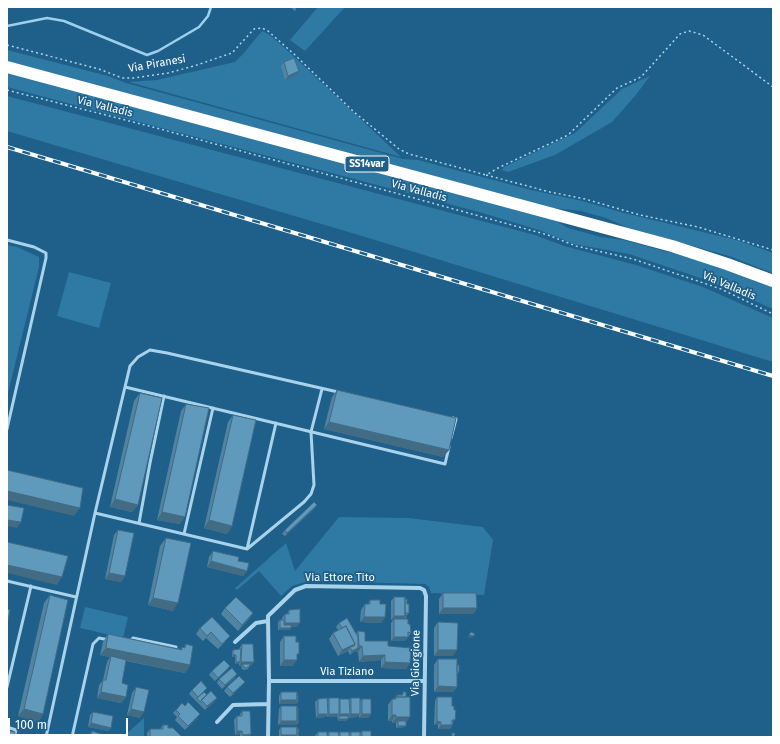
<!DOCTYPE html>
<html>
<head>
<meta charset="utf-8">
<style>
  body { margin:0 }
  #map { position:relative; width:780px; height:744px; overflow:hidden; background:#1e6089; font-family:"Fira Sans",sans-serif }
  canvas { display:block }
  .frame { position:absolute; inset:0; border:8px solid #fff; pointer-events:none }
  .scale { position:absolute; left:8px; top:718px; width:120px; height:18px; box-sizing:border-box; border:2px solid #fff; border-top:0; padding-left:5px; font-size:12px; line-height:14px; white-space:nowrap; color:#fff; -webkit-text-stroke:3px #1e6089; paint-order:stroke }
</style>
</head>
<body>
<div id="map">
<canvas width="780" height="744"></canvas>
<div class="frame"></div>
<div class="scale">100 m</div>
</div>
<script>
const context = document.querySelector('canvas').getContext('2d');
context.lineJoin = 'round';
function paint(path, color) {
  context.fillStyle = color;
  context.fill(path, 'evenodd');
}
function poly(rows) {
  const path = new Path2D();
  for (const r of rows) {
    path.moveTo(r[0], r[1]);
    for (let i = 2; i < r.length; i += 2) path.lineTo(r[i], r[i + 1]);
  }
  return path;
}
function trace(path, color, width, dash) {
  context.strokeStyle = color;
  context.lineWidth = width;
  context.lineCap = dash ? 'butt' : 'round';
  context.setLineDash(dash || []);
  context.stroke(path);
}
function label(font, color, halo, rows, align = 'center') {
  context.font = font + ' "Fira Sans",sans-serif';
  context.lineWidth = 3.5;
  context.setLineDash([]);
  context.textBaseline = 'middle';
  context.strokeStyle = halo;
  context.fillStyle = color;
  for (const [text, x, y, turn = 0] of rows) {
    context.save();
    context.translate(x, y);
    context.rotate((+turn || 0) * Math.PI / 180);
    context.textAlign = isNaN(turn) ? turn : align;
    if (halo) context.strokeText(text, 0, 0);
    context.fillText(text, 0, 0);
    context.restore();
  }
}
paint(poly([
  [318,7,345,7,305,51,290,40],
  [262,31,270,35,289,52,401,157,129,82,157,80,235,62,243,54],
  [7,50,108,76,126,83,403,159,418,160,531,190,582,201,624,213,736,240,773,253,773,273,729,256,629,228,606,218,581,211,553,208,7,61],
  [7,72,553,219,568,228,601,237,624,240,731,269,773,286,773,309,712,282,629,254,574,244,539,230,479,212,7,87],
  [650,76,635,96,612,122,555,155,508,172,502,170,504,167,575,133,622,89],
  [7,96,535,235,564,246,636,265,703,287,773,318,773,362,362,236,7,131],
  [7,245,17,247,39,257,39,267,7,397],
  [69,272,111,283,99,328,57,316],
  [339,517,408,518,483,527,493,540,484,595,431,593,429,587,425,584,308,581,292,586,281,596,259,571,237,590,235,588,286,543,295,571],
  [85,607,128,617,123,638,80,628],
  [144,718,144,737,123,737]
]), '#2e7aa5');
trace(poly([
  [7,26,47,18,64,21,147,55,158,51,199,27,208,16,211,7]
]), '#9cd0ed', 2.5);
trace(poly([
  [7,45,99,69,122,78,134,78,168,73,194,66,232,53,254,29,262,28,268,31,295,55,354,112,399,149,409,154,486,175],
  [773,87,703,35,689,31,680,34,641,77,617,88,568,135,498,168,486,175,550,192,585,199,640,215,698,227,773,250],
  [7,90,149,126,421,200,548,235,576,246,633,259,721,289,773,314]
]), '#a9d3eb', 1.5, [2, 3]);
trace(poly([
  [7,240,34,247,46,253,46,258,7,429],
  [125,387,445,464,449,447],
  [451,438,456,419,453,418],
  [95,513,247,549,304,502,311,494,314,485,311,432,322,389],
  [139,523,150,463,164,396],
  [184,534,213,408],
  [247,549,276,423],
  [7,581,76,597],
  [130,641,133,638,176,647],
  [7,687,31,586],
  [7,727,16,730,14,737],
  [46,737,95,513,130,366,138,357,150,350,167,353,338,392],
  [72,737,93,644,99,638,109,640]
]), '#a9d3eb', 3);
trace(poly([
  [235,642,256,623,268,621],
  [269,681,424,681],
  [217,722,233,705,268,704],
  [268,737,269,681,268,618,268,616,295,590,306,586,420,588,424,590,426,596,424,737]
]), '#a9d3eb', 4);
trace(poly([
  [7,67,672,246,727,264,773,281]
]), '#fff', 12);
const rail = poly([
  [7,147,773,376]
]);
trace(rail, '#fff', 4);
trace(rail, '#1e6089', 2.5, [8]);
paint(poly([
  [290,7,297,7,295,11],
  [284,62,296,75,285,80,281,66],
  [337,390,449,450,443,457,324,429,332,397],
  [140,393,138,505,132,512,110,507,134,401],
  [186,404,180,524,157,520,181,411],
  [233,415,232,526,227,534,204,528,228,422],
  [314,509,285,536,282,534,285,530],
  [118,530,125,576,121,582,105,579,114,535],
  [166,538,173,611,148,605,160,546],
  [213,551,238,561,247,571,243,576,207,567,209,557],
  [443,593,477,608,473,614,439,614,439,599],
  [50,595,43,714,38,722,18,716,44,603],
  [394,597,405,599,408,615,406,615,406,619,411,633,405,641,391,641,391,623,393,620,391,620,391,601],
  [370,600,380,604,385,617,381,623,360,622,361,610,365,604,368,604],
  [225,608,253,613,249,619,238,631,221,614],
  [289,610,297,627,291,627,290,630,278,630,278,622,280,620,282,620,282,618,285,614,287,614],
  [212,617,226,641,218,649,206,638,203,641,196,634,200,628],
  [438,622,453,656,434,656,434,628],
  [339,623,356,634,358,631,365,641,388,646,410,663,406,669,381,668,381,660,359,662,358,652,355,651,350,655,348,651,338,656,329,639,333,633,338,630,336,627],
  [108,634,181,649,182,647,184,647,186,644,190,665,185,673,126,661,122,683,126,697,121,703,97,698,99,685,103,680,107,662,110,657,100,655,103,642],
  [284,636,293,666,280,666,280,642],
  [242,644,251,666,249,666,248,669,244,670,242,669,241,666,239,666,239,664,235,664,235,657,232,657,232,651,233,650,239,649],
  [438,659,457,665,459,672,457,674,457,687,453,692,434,692,434,665],
  [230,666,227,670,215,681,209,675,212,671],
  [235,678,222,689,217,683,219,679],
  [242,685,230,697,224,691,227,687],
  [136,687,140,718,127,715,132,693],
  [192,690,204,692,214,702,205,710,189,694],
  [281,692,297,704,279,704,279,696],
  [403,692,406,726,405,727,396,728,396,723,392,723,392,721,388,721,388,705,392,699,394,699,397,695,402,695],
  [437,697,452,706,454,710,453,724,450,729,438,729,438,725,434,725,435,701],
  [329,698,339,701,340,699,349,700,351,698,360,701,362,699,371,714,368,718,359,718,359,715,357,717,348,718,346,721,338,721,337,715,336,717,327,717,327,715,325,717,316,718,315,702,318,699,327,701],
  [281,706,298,723,297,725,278,725,279,709],
  [176,710,197,718,185,730,175,720,177,717,173,713],
  [242,711,251,734,249,737,240,737,240,734,235,735,234,720,237,716,239,716],
  [93,712,109,731,88,727,90,715],
  [163,725,168,728,182,737,147,737,147,733,150,729,160,729],
  [281,727,298,737,279,737,279,730],
  [92,731,107,737,89,737,89,735],
  [362,731,371,737,315,737,315,736,318,732,327,735,329,732,338,734,340,732,349,734,351,732,360,734]
]), '#5284a2');
paint(poly([
  [299,71,296,75,285,80,288,76],
  [329,422,449,450,443,457,324,429],
  [7,491,80,508,74,516,7,500],
  [115,499,138,505,132,512,110,507],
  [317,505,314,509,285,536,287,533],
  [162,512,185,517,180,524,157,520],
  [7,520,21,522,17,528,7,526],
  [209,520,232,526,227,534,204,528],
  [211,561,247,571,243,576,207,567],
  [7,565,62,577,57,585,7,573],
  [109,573,125,576,121,582,105,579],
  [153,598,178,603,173,611,148,605],
  [443,608,477,608,473,614,439,614],
  [253,613,249,619,238,631,242,625],
  [394,616,405,616,406,618,405,619,391,620],
  [364,617,385,617,381,623,360,622],
  [285,623,300,623,297,627,283,627],
  [280,628,291,628,290,630,278,630],
  [211,632,206,638,203,641,207,636],
  [469,635,473,636,472,638,468,637],
  [230,636,226,641,218,649,222,644],
  [394,637,408,637,405,641,391,641],
  [355,644,352,650,350,647,348,651,338,656,342,650],
  [359,646,362,646,358,652,355,651,350,655,352,651,358,648],
  [106,648,190,665,185,673,100,655],
  [438,650,457,650,453,656,434,656],
  [233,655,236,655,235,657,232,657],
  [385,655,381,660,359,662,363,656],
  [284,660,297,660,293,666,280,666],
  [236,662,240,662,239,664,235,664],
  [241,662,254,662,251,666,243,666,243,664,241,666,239,666],
  [385,662,410,663,406,669,381,668],
  [237,674,235,678,222,689,225,685],
  [438,686,457,687,453,692,434,692],
  [101,692,126,697,121,703,97,698],
  [217,698,214,702,205,710,207,706],
  [281,700,297,700,298,702,297,704,279,704],
  [24,709,43,714,38,722,18,716],
  [131,709,144,712,140,718,127,715],
  [200,714,197,718,185,730,188,726],
  [318,714,328,714,325,717,316,718],
  [329,714,339,714,336,717,327,717],
  [340,714,350,714,347,718,339,716],
  [351,714,360,714,357,717,348,718],
  [362,714,371,714,368,718,359,718],
  [392,715,396,715,392,721,388,721],
  [396,717,410,717,406,723,398,721,396,723,392,723],
  [339,719,348,719,346,721,338,721],
  [281,721,297,721,298,723,297,725,278,725],
  [437,721,441,722,438,725,434,725],
  [91,723,111,728,109,731,88,727],
  [441,725,452,725,450,729,438,729],
  [398,726,406,726,405,727,396,728],
  [237,731,242,731,240,734,235,735],
  [251,734,249,737,241,737,243,735],
  [281,735,297,735,298,737,280,737]
]), '#426b84');
const building = poly([
  [294,58,299,71,288,76,284,62,294,58],
  [337,390,456,418,449,450,329,422,337,390],
  [140,393,162,398,138,505,115,499,140,393],
  [186,404,209,408,185,517,162,512,186,404],
  [233,415,256,420,232,526,209,520,233,415],
  [7,470,83,488,80,508,7,491,7,470],
  [314,502,317,505,287,533,285,530,314,502],
  [7,505,24,508,21,522,7,520,7,505],
  [118,530,134,533,125,576,109,573,118,530],
  [166,538,191,543,178,603,153,598,166,538],
  [7,542,68,556,62,577,7,565,7,542],
  [213,551,239,557,238,561,249,563,247,571,211,561,213,551],
  [443,593,476,593,477,608,443,608,443,593],
  [50,595,68,600,43,714,24,709,50,595],
  [236,597,253,613,242,625,225,608,236,597],
  [394,597,405,597,405,616,394,616,394,597],
  [405,599,407,599,407,604,409,604,409,613,406,613,406,618,404,618,405,616,405,599],
  [370,600,380,600,380,604,386,604,385,617,364,617,365,604,370,604,370,600],
  [7,609,10,610,7,625,7,609],
  [300,609,300,623,285,623,285,614,289,614,289,610,300,609],
  [212,617,230,636,222,644,211,632,207,636,200,628,212,617],
  [347,618,358,637,358,648,352,651,350,647,354,646,355,644,346,626,342,628,339,623,347,618],
  [394,619,408,619,408,624,410,624,411,633,408,632,408,637,394,637,394,619],
  [280,620,284,620,284,625,291,625,291,628,280,628,280,620],
  [438,622,458,623,457,650,438,650,438,622],
  [346,626,355,644,342,650,333,633,346,626],
  [358,631,365,632,365,641,388,641,388,646,411,648,410,663,385,662,385,655,363,656,362,646,359,646,358,631],
  [471,632,475,634,473,636,469,635,471,632],
  [108,634,182,650,182,647,185,648,186,644,193,646,190,665,106,648,108,634],
  [284,636,296,636,296,642,299,642,299,654,297,654,297,660,284,660,284,636],
  [242,644,253,644,254,662,241,662,242,644],
  [241,649,240,662,236,662,236,655,233,655,233,650,241,649],
  [111,656,126,660,122,683,128,685,126,697,101,692,103,680,106,680,111,656],
  [438,659,457,659,457,687,438,686,438,659],
  [224,660,230,666,218,678,212,671,224,660],
  [243,664,250,664,249,667,245,668,243,667,243,664],
  [457,665,459,665,459,672,457,672,457,665],
  [232,668,237,674,225,685,219,679,232,668],
  [239,676,245,682,233,693,227,687,239,676],
  [201,681,207,688,198,697,192,690,201,681],
  [136,687,149,690,144,712,131,709,136,687],
  [211,691,217,698,207,706,201,700,211,691],
  [204,692,207,695,200,702,197,698,204,692],
  [281,692,297,692,297,700,281,700,281,692],
  [403,692,406,692,406,697,397,697,397,695,403,695,403,692],
  [297,694,298,694,298,702,296,702,297,700,297,694],
  [396,697,410,697,410,717,396,717,396,715,392,715,392,699,396,699,396,697],
  [437,697,452,697,452,706,454,706,454,710,456,710,455,720,452,720,452,725,441,725,441,722,437,721,437,697],
  [327,698,328,714,318,714,318,699,327,698],
  [329,698,339,698,339,714,329,714,329,698],
  [351,698,360,698,360,714,351,714,351,698],
  [340,699,349,699,350,714,340,714,340,699],
  [362,699,371,699,371,714,362,714,362,699],
  [188,702,200,714,188,726,178,716,180,714,176,710,182,703,185,706,188,702],
  [281,706,297,706,297,721,281,721,281,706],
  [297,708,298,708,298,723,296,723,297,721,297,708],
  [242,711,250,711,251,734,243,735,242,731,237,731,237,716,242,716,242,711],
  [93,712,113,716,111,728,91,723,93,712],
  [339,716,348,716,348,719,339,719,339,716],
  [398,721,406,721,406,726,398,726,398,721],
  [163,725,168,725,168,728,173,728,182,737,150,737,150,729,163,729,163,725],
  [281,727,297,727,297,735,281,735,281,727],
  [297,729,299,729,298,737,296,737,297,735,297,729],
  [7,730,15,732,14,737,7,737,7,730],
  [92,731,107,736,107,737,91,737,92,731],
  [362,731,371,731,371,737,362,737,362,731],
  [318,732,327,732,327,737,318,737,318,732],
  [329,732,338,732,339,737,329,737,329,732],
  [340,732,349,732,349,737,340,737,340,732],
  [351,732,360,732,360,737,351,737,351,732],
  [452,733,455,733,454,737,452,737,452,733]
]);
paint(building, '#5f99bc');
trace(building, '#426b84', 1);
for (const [x, y, w] of [
  [367,164,44]
]) {
  const box = new Path2D();
  box.roundRect(x - w / 2, y - 8, w, 16, 3);
  context.fillStyle = '#1e6089';
  context.fill(box);
  trace(box, '#fff', 1);
}
label('bold 10px', '#fff', null, [
  ["SS14var",367,164]
]);
label('11px', '#fff', '#1e6089', [
  ["Via Piranesi",157,64,-10],
  ["Via Valladis",105,107,14],
  ["Via Valladis",419,191,15],
  ["Via Valladis",729,286,23],
  ["Via Ettore Tito",340,578],
  ["Via Giorgione",416,663,-89],
  ["Via Tiziano",347,672]
]);
</script>
</body>
</html>
